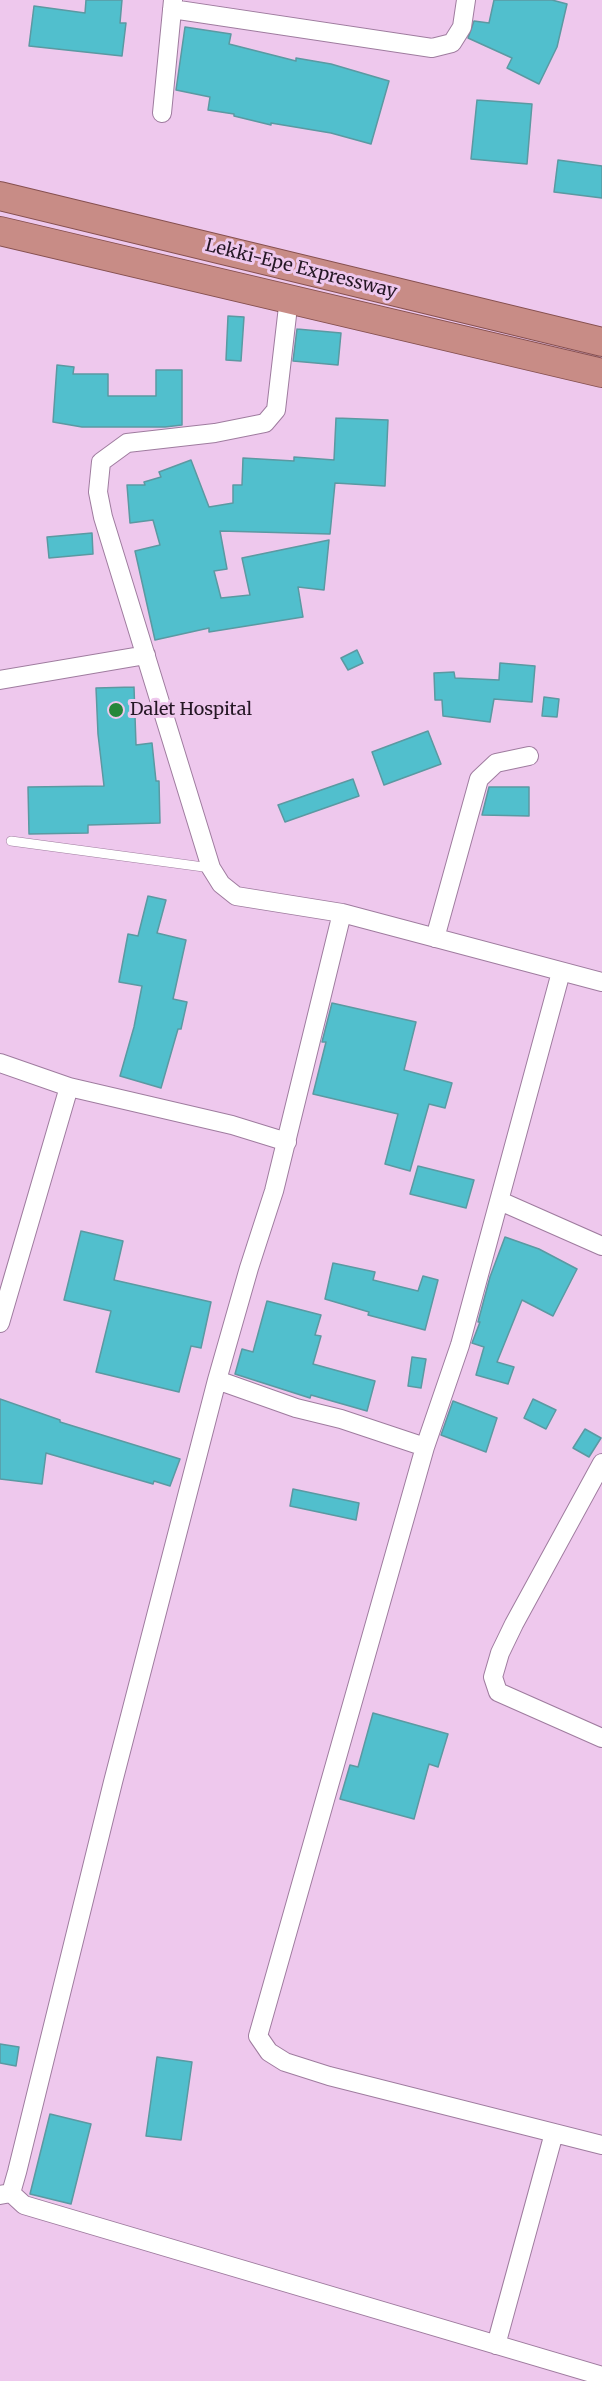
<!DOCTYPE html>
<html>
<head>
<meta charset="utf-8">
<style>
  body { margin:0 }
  canvas { display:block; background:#eec8ed }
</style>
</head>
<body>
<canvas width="602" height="2381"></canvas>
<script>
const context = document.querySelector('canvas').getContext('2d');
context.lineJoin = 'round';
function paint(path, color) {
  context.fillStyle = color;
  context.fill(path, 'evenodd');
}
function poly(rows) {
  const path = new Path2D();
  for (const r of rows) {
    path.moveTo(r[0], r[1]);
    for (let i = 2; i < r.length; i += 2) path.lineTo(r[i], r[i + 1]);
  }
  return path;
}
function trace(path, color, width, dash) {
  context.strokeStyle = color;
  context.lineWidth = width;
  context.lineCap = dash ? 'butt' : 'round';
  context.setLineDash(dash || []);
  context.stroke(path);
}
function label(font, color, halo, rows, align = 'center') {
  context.font = font + ' Merriweather,serif';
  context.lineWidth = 6;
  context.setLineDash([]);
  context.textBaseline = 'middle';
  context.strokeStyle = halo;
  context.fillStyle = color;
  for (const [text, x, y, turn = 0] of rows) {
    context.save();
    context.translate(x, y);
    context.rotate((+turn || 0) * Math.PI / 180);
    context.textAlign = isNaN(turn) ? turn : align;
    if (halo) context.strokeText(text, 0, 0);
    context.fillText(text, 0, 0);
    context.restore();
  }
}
const building = poly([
  [86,0,122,0,120,23,126,23,122,56,29,46,34,6,85,13,86,0],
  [494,0,552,0,567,4,557,47,539,84,507,68,512,58,468,38,474,21,489,23,494,0],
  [185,27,231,34,229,44,296,61,296,58,331,64,389,81,371,144,331,133,271,123,271,125,234,116,234,114,208,110,210,97,176,90,185,27],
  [477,100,532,104,527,164,471,159,477,100],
  [558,160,602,166,602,198,554,192,558,160],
  [228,316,244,317,241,361,226,360,228,316],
  [297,329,341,333,338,365,293,361,297,329],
  [57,365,74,367,73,374,108,374,108,396,156,396,156,370,182,370,182,425,165,427,82,427,53,422,57,365],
  [336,418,388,420,385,486,335,483,330,534,220,531,227,569,214,571,221,598,250,595,242,558,329,540,324,590,298,587,303,617,209,632,209,628,155,640,135,551,160,545,153,520,130,523,127,485,145,485,144,482,161,477,159,472,191,460,209,507,233,503,233,485,242,485,243,458,294,461,294,457,334,460,336,418],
  [92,533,93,554,49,558,47,537,92,533],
  [357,650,363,663,348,670,341,658,357,650],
  [500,663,535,666,532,702,494,699,490,722,443,716,442,700,435,700,434,673,454,672,455,678,499,680,500,663],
  [134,687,136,745,152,743,156,781,159,781,160,823,88,825,88,833,29,834,28,787,104,786,98,734,96,688,134,687],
  [544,697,559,699,557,717,542,716,544,697],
  [428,731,441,764,384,785,372,752,428,731],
  [353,779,359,796,285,822,278,805,353,779],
  [489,787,529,787,529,816,482,815,489,787],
  [148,896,166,900,157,933,186,940,173,999,187,1002,181,1029,178,1029,161,1088,120,1076,134,1027,142,986,119,982,128,934,138,936,148,896],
  [332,1003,416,1022,404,1070,452,1083,445,1108,429,1104,410,1171,385,1164,398,1114,313,1094,326,1042,322,1042,332,1003],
  [418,1166,474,1180,466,1208,410,1194,418,1166],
  [81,1231,123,1241,114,1280,211,1302,201,1348,191,1346,179,1392,96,1372,111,1311,64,1300,81,1231],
  [505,1237,539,1249,577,1269,553,1316,522,1300,497,1362,514,1367,508,1384,476,1375,484,1347,472,1343,480,1322,478,1322,490,1277,505,1237],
  [333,1263,375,1272,373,1280,418,1291,423,1276,438,1280,425,1330,368,1315,369,1312,325,1299,333,1263],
  [267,1301,321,1315,315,1335,321,1336,313,1364,375,1381,367,1411,311,1395,310,1398,235,1374,242,1349,253,1352,267,1301],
  [412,1357,426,1359,421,1388,408,1386,412,1357],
  [0,1399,60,1420,60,1422,180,1459,170,1486,154,1481,153,1484,46,1453,42,1484,0,1479,0,1399],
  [533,1399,556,1410,546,1429,524,1418,533,1399],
  [453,1401,497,1418,486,1452,441,1435,453,1401],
  [585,1429,601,1438,589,1457,573,1448,585,1429],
  [293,1489,359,1503,356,1520,290,1506,293,1489],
  [373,1713,448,1734,438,1767,429,1764,414,1819,340,1799,350,1765,358,1767,373,1713],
  [0,2044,19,2047,16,2066,0,2063,0,2044],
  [157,2057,192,2062,181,2140,146,2136,157,2057],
  [50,2114,91,2124,71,2204,30,2194,50,2114]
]);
paint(building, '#51bfcd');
trace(building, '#5b99a2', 1.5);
const service = poly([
  [11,841,211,868]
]);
const minor = poly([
  [172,9,432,48,452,43,462,27,466,0],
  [162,113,173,0],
  [289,298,276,410,265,423,215,433,127,443,101,462,98,492,103,517,211,868,221,884,236,896,342,913,602,982],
  [0,680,146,655],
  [342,913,274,1191,249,1268,217,1380,296,1408,341,1419,425,1447],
  [435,938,479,779,496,763,529,756],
  [561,972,460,1345,425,1447,258,2036,269,2052,285,2062,329,2076,602,2145],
  [0,1063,69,1087,232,1125,287,1142],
  [500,1201,602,1246],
  [0,1323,69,1087],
  [602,1463,514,1624,500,1653,493,1677,498,1692,602,1738],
  [11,2193,24,2205,602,2376],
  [0,2195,11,2193,17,2172,113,1782,217,1380],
  [496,2345,554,2133]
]);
const trunk = poly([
  [0,196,602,342],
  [0,231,602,373]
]);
trace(service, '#9f7c9f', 10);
trace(minor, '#9f7c9f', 20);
trace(trunk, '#865050', 30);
trace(service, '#fff', 9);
trace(minor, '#fff', 18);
trace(trunk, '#c88c86', 28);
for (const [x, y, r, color] of [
  [116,710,8,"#26873a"]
]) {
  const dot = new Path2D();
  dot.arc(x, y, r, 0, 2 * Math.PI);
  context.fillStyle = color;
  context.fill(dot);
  trace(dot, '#eec8ed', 2);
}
label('18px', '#251725', '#eec8ed', [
  ["Lekki-Epe Expressway",301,269,14]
]);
label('18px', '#251725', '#eec8ed', [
  ["Dalet Hospital",130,710]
], 'left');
</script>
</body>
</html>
